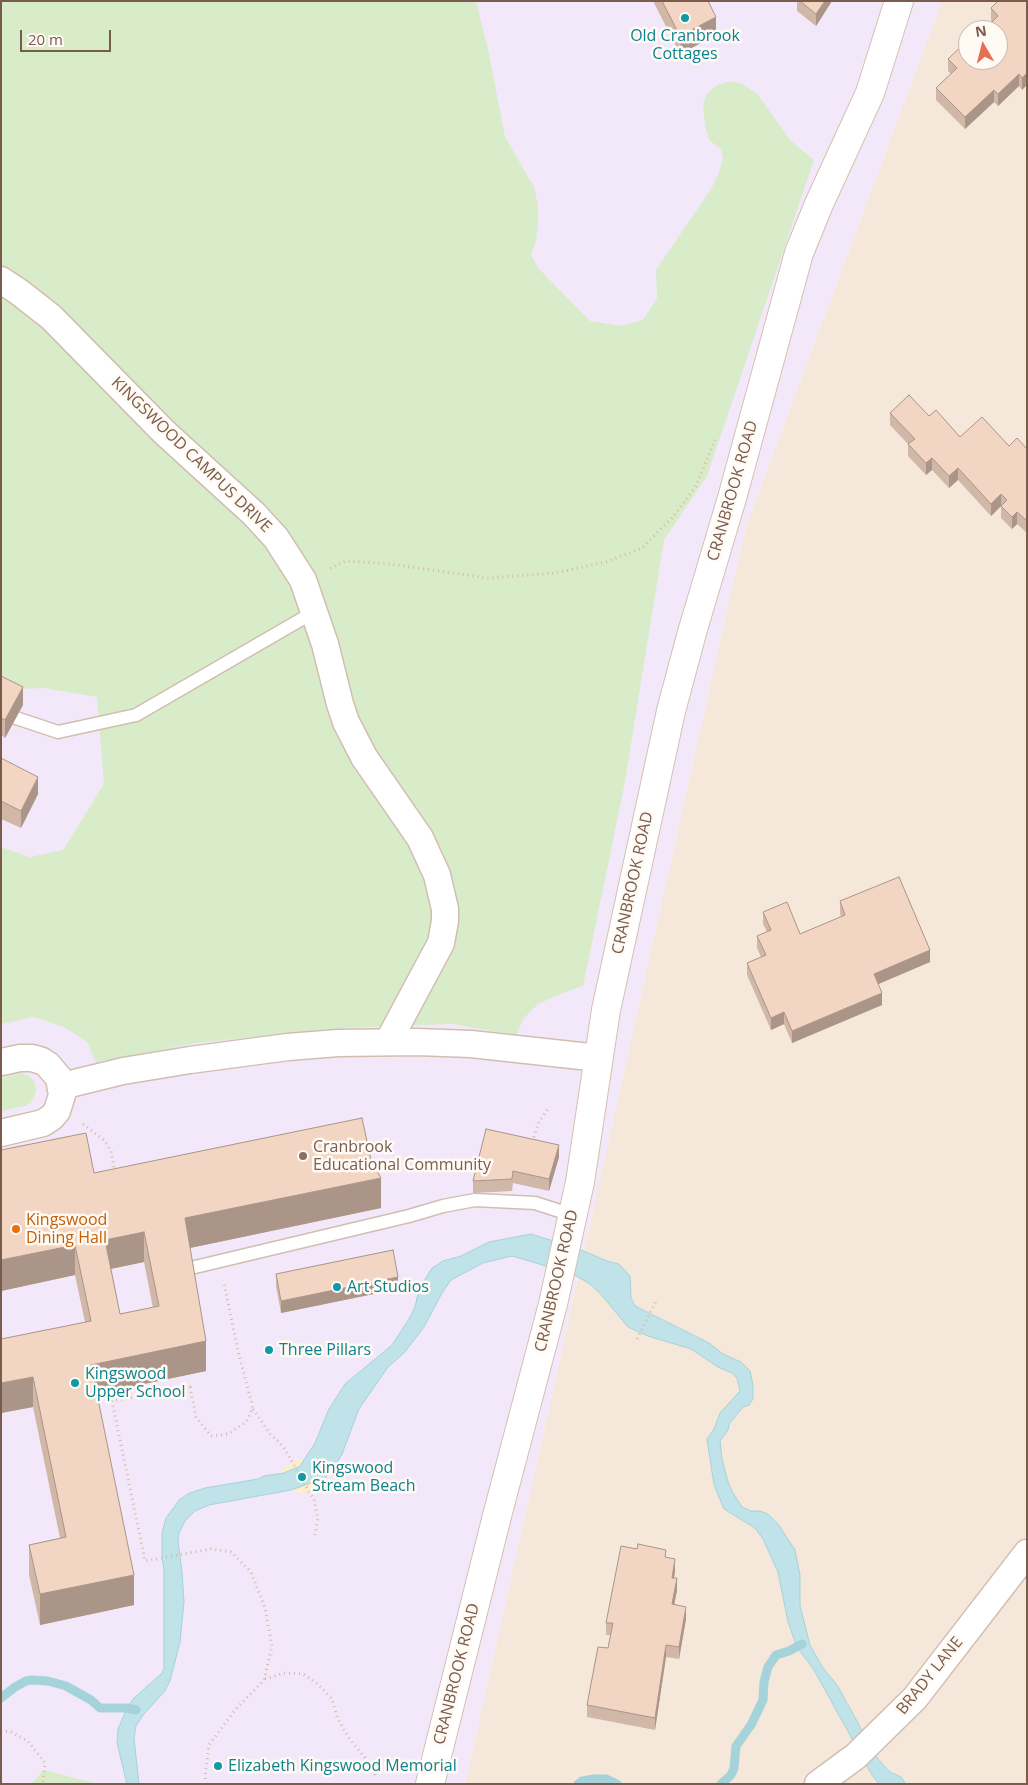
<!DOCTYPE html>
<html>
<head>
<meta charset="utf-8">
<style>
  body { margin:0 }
  #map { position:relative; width:1028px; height:1785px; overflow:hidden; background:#fdf6ec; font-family:"Open Sans",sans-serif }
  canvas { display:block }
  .frame { position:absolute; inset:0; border:2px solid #7a5c4d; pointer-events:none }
  .north { position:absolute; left:958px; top:20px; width:50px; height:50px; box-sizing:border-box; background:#fffaf3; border:1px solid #cabbb1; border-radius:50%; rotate:352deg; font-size:14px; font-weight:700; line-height:20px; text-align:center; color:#7a5c4d }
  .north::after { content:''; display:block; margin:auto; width:18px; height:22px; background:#e76f51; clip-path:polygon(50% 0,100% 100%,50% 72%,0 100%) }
  .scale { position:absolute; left:20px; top:30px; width:91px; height:22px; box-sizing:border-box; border:2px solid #7a5c4d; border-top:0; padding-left:6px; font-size:15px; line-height:18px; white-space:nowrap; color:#7a5c4d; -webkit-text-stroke:4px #fffaf3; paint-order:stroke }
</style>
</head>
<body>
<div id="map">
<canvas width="1028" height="1785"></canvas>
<div class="frame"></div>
<div class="north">N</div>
<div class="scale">20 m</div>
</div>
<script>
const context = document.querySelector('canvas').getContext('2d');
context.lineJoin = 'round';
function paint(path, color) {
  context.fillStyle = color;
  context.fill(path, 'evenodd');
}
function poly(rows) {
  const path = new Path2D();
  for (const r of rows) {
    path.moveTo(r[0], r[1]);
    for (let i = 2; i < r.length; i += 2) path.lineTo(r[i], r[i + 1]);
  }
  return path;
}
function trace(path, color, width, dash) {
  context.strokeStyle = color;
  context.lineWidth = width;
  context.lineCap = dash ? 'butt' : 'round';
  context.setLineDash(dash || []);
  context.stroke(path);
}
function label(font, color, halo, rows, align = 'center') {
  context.font = font + ' "Open Sans",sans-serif';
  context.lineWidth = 5;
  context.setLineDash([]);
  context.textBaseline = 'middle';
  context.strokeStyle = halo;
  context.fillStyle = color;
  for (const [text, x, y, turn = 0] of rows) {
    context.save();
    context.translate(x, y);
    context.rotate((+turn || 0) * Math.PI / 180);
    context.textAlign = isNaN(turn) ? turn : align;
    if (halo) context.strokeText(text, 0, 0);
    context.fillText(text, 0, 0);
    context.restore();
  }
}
paint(poly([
  [942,1,1027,1,1027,1784,465,1784,745,529],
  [968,30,998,30,998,60,968,60]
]), '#f5e8da');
paint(poly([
  [1,1,942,1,745,529,465,1784,1,1784]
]), '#f3e8fa');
paint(poly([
  [1,1,476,1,488,49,505,137,534,187,538,205,538,223,536,240,531,255,538,268,590,321,621,326,643,320,657,298,656,270,711,189,718,175,723,159,721,149,709,140,705,125,703,104,707,94,717,85,731,81,743,84,757,94,791,141,814,160,707,476,664,540,624,787,583,986,565,992,538,1004,524,1018,516,1035,452,1024,341,1028,196,1043,96,1062,87,1042,64,1027,34,1017,1,1024,1,847,30,857,63,850,104,784,97,697,44,688,1,690],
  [21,1073,29,1076,35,1082,36,1089,34,1097,31,1103,25,1106,1,1111,1,1076],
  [44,1770,98,1784,31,1784]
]), '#d8ecc9');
paint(poly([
  [300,1460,309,1460,320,1472,324,1482,313,1490,302,1493,293,1491,280,1472,283,1468]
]), '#fcefc7');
const water = poly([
  [531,1234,579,1249,607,1261,619,1264,630,1276,631,1298,635,1306,709,1343,723,1354,741,1362,750,1371,753,1385,753,1399,749,1405,743,1407,729,1424,728,1430,720,1441,722,1459,728,1482,733,1493,742,1507,751,1511,760,1511,768,1514,778,1524,795,1550,800,1575,800,1606,810,1645,823,1668,837,1685,878,1759,890,1772,901,1777,906,1784,879,1784,872,1775,814,1670,797,1647,788,1622,778,1572,763,1539,755,1528,724,1509,714,1485,707,1439,714,1429,720,1413,740,1391,737,1378,732,1373,718,1367,691,1349,648,1336,628,1327,599,1292,590,1284,573,1274,512,1256,483,1263,451,1280,442,1293,424,1327,404,1353,388,1367,359,1409,342,1454,334,1468,325,1478,291,1490,209,1505,195,1511,185,1521,179,1533,178,1541,182,1572,184,1602,180,1642,170,1681,164,1692,144,1714,136,1726,134,1738,139,1784,127,1784,117,1743,118,1729,127,1708,133,1699,162,1673,164,1668,164,1569,162,1558,162,1533,166,1518,180,1499,190,1493,205,1488,258,1479,264,1476,284,1473,300,1466,315,1443,329,1409,345,1384,392,1345,409,1319,415,1307,419,1289,432,1268,443,1261,461,1256,489,1242,531,1234]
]);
paint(water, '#bfe3e8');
trace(water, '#a5d3da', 1);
trace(poly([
  [1,1698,15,1687,26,1681,32,1680,48,1681,66,1686,91,1700,100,1708,127,1708,136,1710],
  [578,1784,582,1781,594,1779,606,1779,617,1784],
  [721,1784,731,1775,734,1768,736,1746,751,1725,763,1700,764,1682,768,1667,776,1655,789,1651,802,1644]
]), '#a5d3da', 9);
const lane = poly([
  [16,718,58,732,136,715,314,612],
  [195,1267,409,1216,443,1206,475,1200,535,1203,572,1215]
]);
const street = poly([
  [1,280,19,292,51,317,164,432,254,514,276,538,303,580,325,644,340,704,346,722,364,757,420,838,437,875,445,909,445,921,441,943,388,1042],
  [1,1062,20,1058,32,1058,42,1061,48,1065,59,1078,62,1095,57,1111,52,1117,43,1123,1,1133],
  [62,1086,123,1071,190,1060,288,1047,338,1043,417,1042,471,1044,599,1058],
  [818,1784,856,1756,915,1698,1027,1553]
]);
const secondary = poly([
  [430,1784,497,1516,553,1304,580,1182,606,1010,671,711,693,629,732,498,799,253,819,204,870,93,899,1]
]);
trace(lane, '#d1beb0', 15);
trace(street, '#d1beb0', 29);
trace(secondary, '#d6c0b0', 30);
trace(poly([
  [330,568,346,561,390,564,488,578,555,573,606,562,642,548,673,517,696,486,715,440],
  [83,1124,104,1140,111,1151,115,1173],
  [532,1142,539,1122,548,1109],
  [637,1339,656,1301],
  [253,1409,270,1434,283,1446,314,1500,318,1518,315,1535],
  [265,1679,284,1673,303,1674,319,1685,332,1699,337,1717,348,1737,367,1760,376,1776],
  [1,1731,11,1732,28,1741,45,1763,43,1784],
  [206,1784,205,1776,209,1745,235,1710,264,1680,272,1646,265,1608,251,1572,231,1552,211,1549,145,1561,112,1401,190,1387,196,1417,211,1436,228,1434,246,1422,253,1408,238,1351,224,1283]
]), '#d9b8a5', 3, [1, 4]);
trace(lane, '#fff', 12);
trace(street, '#fff', 26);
trace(secondary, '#fff', 28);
paint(poly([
  [653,1,708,1,716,35,680,54],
  [797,1,832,1,816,26,797,11],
  [1027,1,1022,90,1019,86,998,106,994,102,965,129,936,100,936,88,951,74,948,71,948,59,968,60,992,22,991,20,991,8],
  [890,413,929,416,960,437,1027,449,1027,533,1017,524,1012,529,1001,518,1001,506,991,516,958,480,949,488,932,470,926,475,908,456,908,444,890,425],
  [1,676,23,705,5,738,1,735],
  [1,758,38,794,21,828,1,819],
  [840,901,930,962,878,984,882,1005,792,1043,784,1024,771,1030,747,975,747,963,761,957,757,948,757,936,767,932,763,924,763,912,800,934,841,917,840,913],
  [1,1150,94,1173,381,1208,190,1248,206,1371,97,1394,134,1605,40,1625,29,1575,29,1545,60,1538,33,1407,1,1413,85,1322,75,1275,1,1291],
  [144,1262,153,1308,120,1314,111,1269],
  [559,1157,549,1191,513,1183,512,1191,473,1193,473,1181],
  [276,1274,398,1289,281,1313,276,1286],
  [666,1558,675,1571,674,1578,677,1590,674,1605,686,1619,679,1659,666,1657,655,1730,587,1717,587,1705,608,1648,611,1635,606,1635,606,1623]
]), '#d1b7a8');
paint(poly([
  [825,1,832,1,816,26,816,14],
  [716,17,716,35,680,54,680,36],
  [1027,73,1027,85,1022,90,1022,78],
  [1019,74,1019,86,998,106,998,94],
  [994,90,994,102,965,129,965,117],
  [932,458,932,470,926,475,926,463],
  [958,468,958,480,949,488,949,476],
  [1001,494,1001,506,991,516,991,504],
  [1017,512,1017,524,1012,529,1012,517],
  [23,687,23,705,5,738,5,720],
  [38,777,38,794,21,828,21,811],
  [930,950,930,962,874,986,874,974],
  [882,993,882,1005,792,1043,792,1031],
  [784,1012,784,1024,771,1030,771,1018],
  [559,1145,559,1157,549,1191,549,1179],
  [381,1178,381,1208,185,1249,185,1218],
  [144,1232,144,1262,105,1270,105,1240],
  [75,1245,75,1275,1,1291,1,1260],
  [398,1277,398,1289,281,1313,281,1301],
  [206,1341,206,1371,91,1395,91,1365],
  [33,1377,33,1407,1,1413,1,1383],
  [675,1559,675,1571,672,1590,672,1578],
  [134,1575,134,1605,40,1625,40,1594],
  [677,1578,677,1590,672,1616,672,1604],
  [686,1607,686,1619,679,1659,679,1647],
  [666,1645,666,1657,655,1730,655,1718]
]), '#aa9588');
const building = poly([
  [662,1,708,1,716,17,680,36,662,1],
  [800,1,825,1,816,14,800,1],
  [998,1,1027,1,1027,73,1022,78,1019,74,998,94,994,90,965,117,936,88,957,68,948,59,967,41,968,42,968,60,998,60,998,30,984,30,998,16,991,8,998,1],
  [909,395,929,416,936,410,960,437,982,417,1009,446,1017,438,1027,449,1027,521,1017,512,1012,517,1001,506,1007,500,1001,494,991,504,958,468,949,476,932,458,926,463,908,444,915,439,890,413,909,395],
  [1,676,23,687,5,720,1,718,1,676],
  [1,758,38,777,21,811,1,801,1,758],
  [899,877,930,950,874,974,882,993,792,1031,784,1012,771,1018,747,963,766,955,757,936,771,930,763,912,787,902,800,934,845,915,840,901,899,877],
  [362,1118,371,1160,381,1178,185,1218,206,1341,91,1365,134,1575,40,1594,29,1545,66,1537,33,1377,1,1383,1,1339,91,1321,75,1245,1,1260,1,1150,86,1133,94,1173,362,1118],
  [144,1232,159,1306,120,1314,105,1240,144,1232],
  [486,1129,559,1145,549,1179,513,1171,512,1179,473,1181,486,1129],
  [393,1250,398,1277,281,1301,276,1274,393,1250],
  [638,1544,666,1550,665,1557,675,1559,672,1578,677,1578,672,1604,686,1607,679,1647,666,1645,655,1718,587,1705,598,1647,608,1648,613,1623,606,1623,621,1546,637,1549,638,1544]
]);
paint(building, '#f3d5c3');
trace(building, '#aa9588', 1);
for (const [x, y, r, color] of [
  [685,18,5,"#0f9aa8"],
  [303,1156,5,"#8d6e63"],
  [16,1229,5,"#e8710a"],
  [337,1287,5,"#0f9aa8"],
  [269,1350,5,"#0f9aa8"],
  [75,1383,5,"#0f9aa8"],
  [302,1477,5,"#0f9aa8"],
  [218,1766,5,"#0f9aa8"]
]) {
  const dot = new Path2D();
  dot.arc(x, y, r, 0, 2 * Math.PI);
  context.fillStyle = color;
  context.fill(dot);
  trace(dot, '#fffaf3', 2);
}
label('16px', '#0d838f', '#fffaf3', [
  ["Old Cranbrook",685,36,"center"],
  ["Cottages",685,54,"center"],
  ["Art Studios",347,1287],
  ["Three Pillars",279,1350],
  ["Kingswood",85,1374],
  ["Upper School",85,1392],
  ["Kingswood",312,1468],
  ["Stream Beach",312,1486],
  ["Elizabeth Kingswood Memorial",228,1766]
], 'left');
label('16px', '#7a5c4d', '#fffaf3', [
  ["KINGSWOOD CAMPUS DRIVE",191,455,44],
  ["CRANBROOK ROAD",733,491,-74],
  ["CRANBROOK ROAD",633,883,-78],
  ["CRANBROOK ROAD",557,1281,-77],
  ["CRANBROOK ROAD",457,1674,-76],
  ["BRADY LANE",930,1676,-51]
]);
label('16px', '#785e54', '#fffaf3', [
  ["Cranbrook",313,1147],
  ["Educational Community",313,1165]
], 'left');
label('16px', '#c56008', '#fffaf3', [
  ["Kingswood",26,1220],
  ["Dining Hall",26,1238]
], 'left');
</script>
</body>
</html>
